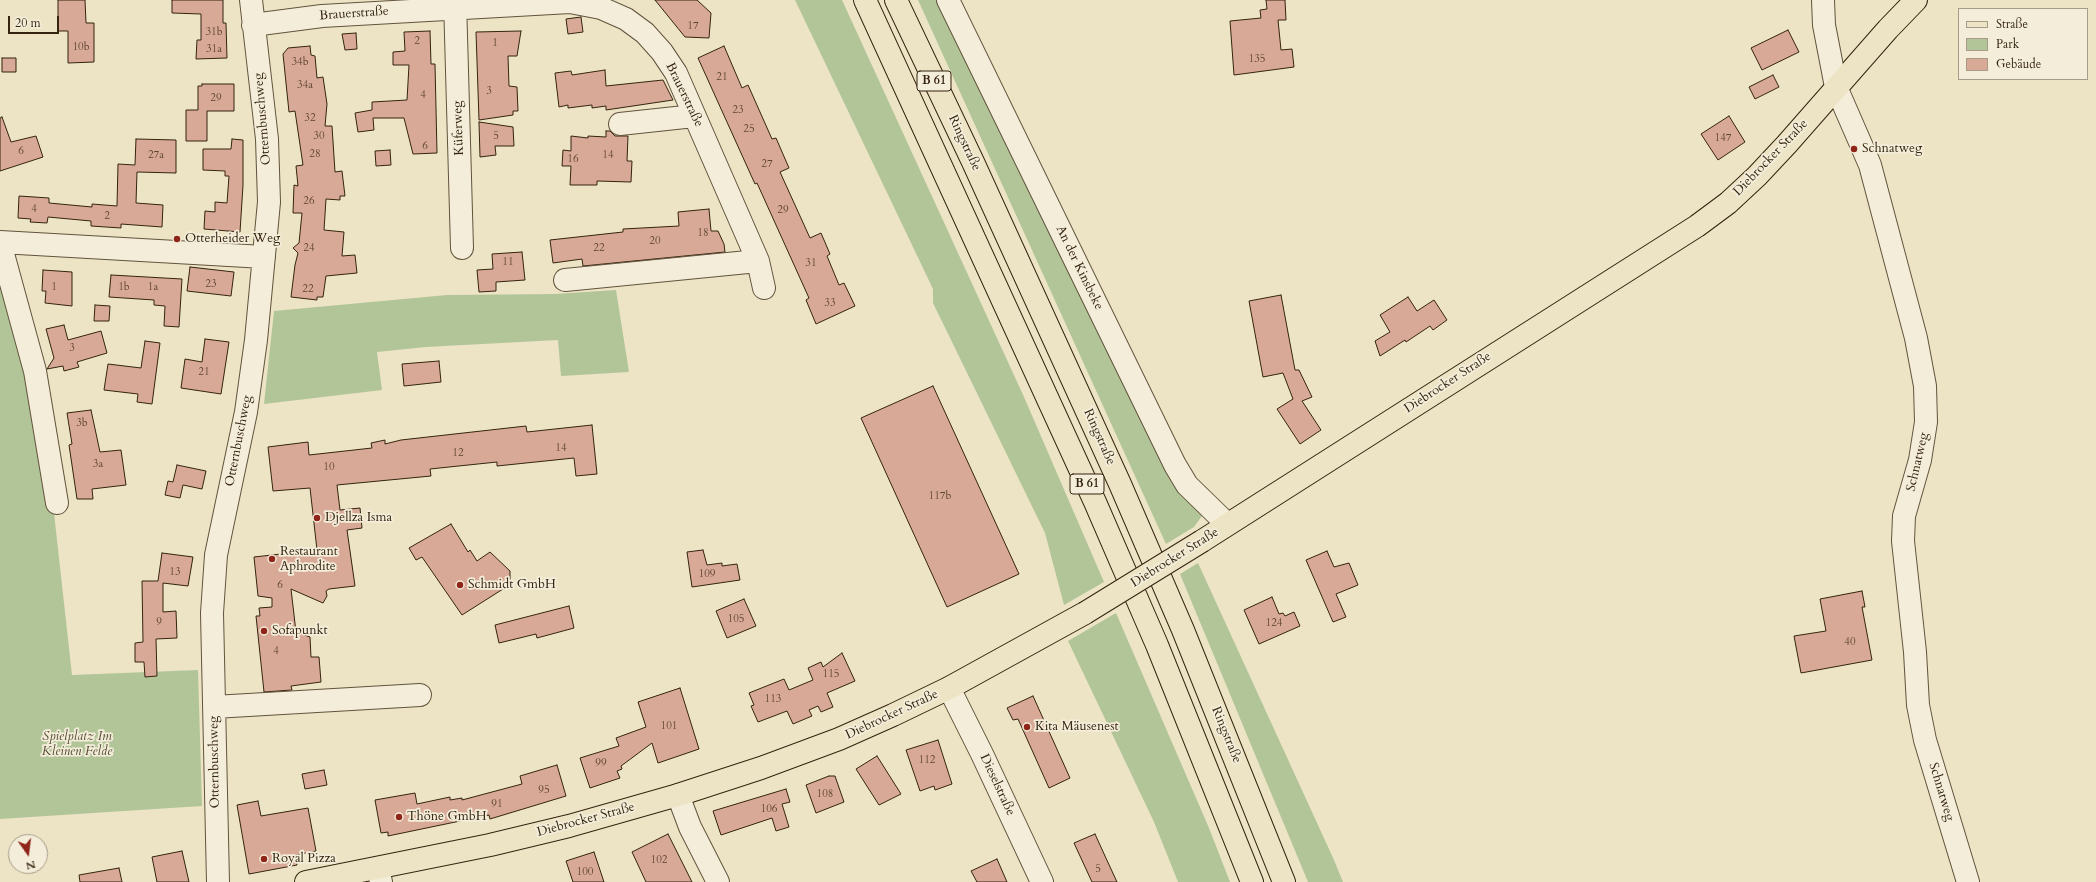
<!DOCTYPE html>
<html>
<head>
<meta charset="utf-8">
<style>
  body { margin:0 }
  #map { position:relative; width:2096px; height:882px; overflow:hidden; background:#ede4c6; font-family:Cardo,serif }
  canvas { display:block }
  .legend { position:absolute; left:1958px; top:8px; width:130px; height:72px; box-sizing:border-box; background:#f3edda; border:1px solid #a79c88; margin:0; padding:5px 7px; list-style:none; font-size:12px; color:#34230e }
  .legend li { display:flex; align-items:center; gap:8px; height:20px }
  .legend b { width:20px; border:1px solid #a79c88 }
  .north { position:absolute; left:8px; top:834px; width:40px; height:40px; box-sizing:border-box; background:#f3edda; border:1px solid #a79c88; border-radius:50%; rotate:166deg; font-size:11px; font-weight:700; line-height:16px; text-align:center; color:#34230e }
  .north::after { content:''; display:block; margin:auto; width:14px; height:18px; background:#8f2418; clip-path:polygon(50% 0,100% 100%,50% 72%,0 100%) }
  .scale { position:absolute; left:8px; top:16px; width:51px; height:18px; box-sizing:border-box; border:2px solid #34230e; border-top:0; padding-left:5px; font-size:12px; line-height:14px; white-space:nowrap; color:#34230e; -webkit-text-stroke:3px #f3edda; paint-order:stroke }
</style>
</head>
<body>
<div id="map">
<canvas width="2096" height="882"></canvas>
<ul class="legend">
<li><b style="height:5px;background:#ede4c6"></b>Straße</li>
<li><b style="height:11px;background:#b2c599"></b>Park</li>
<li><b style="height:11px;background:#d8a997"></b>Gebäude</li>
</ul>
<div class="north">N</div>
<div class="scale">20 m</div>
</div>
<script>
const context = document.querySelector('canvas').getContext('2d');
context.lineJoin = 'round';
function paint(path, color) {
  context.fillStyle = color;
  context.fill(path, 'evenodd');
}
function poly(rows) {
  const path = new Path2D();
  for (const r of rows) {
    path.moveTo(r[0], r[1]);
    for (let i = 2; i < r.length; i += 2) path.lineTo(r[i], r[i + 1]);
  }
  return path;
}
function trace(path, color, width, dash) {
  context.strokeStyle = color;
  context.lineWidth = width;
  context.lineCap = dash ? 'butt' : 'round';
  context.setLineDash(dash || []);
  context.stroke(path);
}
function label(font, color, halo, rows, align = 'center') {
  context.font = font + ' Cardo,serif';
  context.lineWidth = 3.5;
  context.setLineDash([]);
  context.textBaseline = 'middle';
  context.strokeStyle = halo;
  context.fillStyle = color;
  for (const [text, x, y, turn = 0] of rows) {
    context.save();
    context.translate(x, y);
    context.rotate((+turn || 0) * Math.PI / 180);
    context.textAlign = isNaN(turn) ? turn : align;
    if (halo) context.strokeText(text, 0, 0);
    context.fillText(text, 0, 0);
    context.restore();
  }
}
paint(poly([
  [795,0,842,0,1024,397,1104,582,1064,605,1045,533,933,303,933,289],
  [918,0,941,0,1204,513,1194,527,1166,544],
  [0,280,30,384,53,504,72,675,198,670,202,806,0,819],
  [616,290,629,372,561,376,558,340,426,347,377,352,382,390,264,404,274,311,447,295,555,294],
  [1198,563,1334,860,1343,882,1308,882,1180,574],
  [1116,613,1209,828,1230,882,1178,882,1154,822,1068,641]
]), '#b2c599');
const building = poly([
  [58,0,85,0,86,23,94,23,94,62,68,63,68,31,58,31,58,0],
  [172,0,223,0,223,23,226,23,227,58,196,59,197,40,201,40,201,14,172,13,172,0],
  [655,0,697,0,711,13,709,38,685,37,655,0],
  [1266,0,1285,0,1286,20,1278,20,1281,50,1292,49,1294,67,1234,75,1230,21,1261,18,1260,10,1267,9,1266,0],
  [581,17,583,32,568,34,566,19,581,17],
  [1788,30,1799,52,1762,70,1751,48,1788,30],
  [430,31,431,64,435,64,437,153,413,154,404,118,373,118,374,130,358,132,355,113,372,110,372,102,407,100,409,65,393,65,393,52,405,51,404,32,430,31],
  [521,31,517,56,508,56,509,86,517,87,518,111,513,111,513,115,479,120,476,32,521,31],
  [356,33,357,49,345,50,342,34,356,33],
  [310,46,311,55,315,56,317,78,323,77,327,104,325,126,332,126,335,172,342,171,345,196,340,196,340,200,326,199,324,230,344,232,342,256,355,255,357,273,326,276,323,297,317,297,317,300,291,297,295,265,298,253,293,248,299,243,302,213,293,213,294,185,298,186,296,166,303,165,295,111,289,112,283,54,288,48,310,46],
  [724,46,742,88,748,85,772,139,776,138,789,168,780,172,810,238,821,233,830,254,827,256,839,285,844,283,855,306,816,324,806,300,809,298,757,183,755,184,698,58,724,46],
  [2,58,16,58,16,72,2,72,2,58],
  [605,70,606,86,663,80,673,100,606,110,606,106,592,108,592,105,568,108,568,105,559,107,555,73,571,71,572,75,605,70],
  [1773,75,1779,87,1755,99,1749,87,1773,75],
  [202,84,234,84,234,111,207,111,207,141,186,141,186,110,198,110,198,86,202,86,202,84],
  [1729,116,1745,142,1718,160,1701,134,1729,116],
  [2,117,11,142,36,136,43,157,0,171,0,118,2,117],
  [479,122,513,127,514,146,495,146,496,155,480,157,479,122],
  [606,131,610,131,615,136,628,136,627,161,632,161,631,182,597,181,597,185,570,185,571,166,562,166,563,150,571,151,571,136,588,138,588,136,606,137,606,131],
  [136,139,176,140,176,173,137,172,136,203,163,205,162,227,121,224,121,228,91,226,91,221,48,217,47,223,30,222,31,219,18,218,19,196,49,198,49,203,92,207,92,204,117,206,118,164,135,165,136,139],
  [232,139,243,140,243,185,240,232,204,229,205,211,215,212,215,202,227,203,229,176,225,176,225,171,203,170,203,149,231,149,232,139],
  [390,150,391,165,376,166,375,151,390,150],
  [709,209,711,231,718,231,724,244,725,252,583,266,582,259,553,263,550,240,623,232,623,229,679,226,678,212,709,209],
  [522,252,525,280,496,282,496,291,479,292,477,270,493,269,492,254,522,252],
  [190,267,234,272,231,296,187,291,190,267],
  [43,270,72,272,72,306,45,303,46,291,42,291,43,270],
  [111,275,182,279,179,327,164,326,165,306,154,305,154,300,109,297,111,275],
  [1281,295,1295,370,1299,370,1312,397,1302,401,1321,430,1300,444,1277,409,1293,399,1283,373,1263,377,1249,301,1281,295],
  [1408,297,1417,311,1434,300,1447,320,1433,330,1430,326,1406,342,1405,340,1380,356,1375,341,1390,332,1380,315,1408,297],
  [95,305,110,306,109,321,94,321,95,305],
  [64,325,68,340,101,331,107,353,77,362,79,367,64,371,63,366,47,369,54,358,46,329,64,325],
  [205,339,229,342,221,394,181,388,185,359,202,362,205,339],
  [145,341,160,343,152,404,137,402,138,394,104,390,108,364,141,368,145,341],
  [439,361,441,382,404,386,402,364,439,361],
  [933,386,1019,574,947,607,861,418,933,386],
  [91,410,100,452,121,450,126,485,92,489,93,499,77,499,69,445,72,444,67,413,91,410],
  [592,425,597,474,576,476,574,458,497,466,497,462,430,469,431,476,337,485,340,510,360,508,362,528,347,530,355,586,329,589,326,591,327,596,323,603,291,589,296,632,310,637,311,657,319,657,321,682,291,686,292,690,264,692,256,616,260,616,259,608,272,607,272,598,258,596,254,557,317,550,310,488,273,491,268,447,308,442,309,455,372,448,371,443,385,440,385,444,401,440,526,426,527,432,592,425],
  [177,465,206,471,202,489,183,485,180,498,165,495,168,481,173,482,177,465],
  [451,524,468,552,470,550,477,561,490,552,510,571,510,581,503,589,462,615,422,557,416,560,409,548,451,524],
  [703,550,707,565,722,563,722,566,737,564,740,580,692,587,687,552,703,550],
  [1327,551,1334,567,1349,563,1358,585,1336,594,1346,617,1333,622,1306,560,1327,551],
  [162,553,193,557,188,586,163,583,163,612,176,611,177,638,156,639,157,676,145,677,144,662,135,662,135,643,143,642,142,581,158,581,162,553],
  [1862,591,1865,607,1862,607,1872,660,1801,673,1794,636,1826,631,1820,599,1862,591],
  [1272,597,1279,614,1283,613,1285,616,1294,612,1300,626,1259,644,1244,610,1272,597],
  [744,599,756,626,727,638,716,611,744,599],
  [569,606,574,628,537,638,536,634,499,643,495,625,569,606],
  [842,653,855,681,827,693,833,707,821,712,818,706,809,710,812,716,793,724,787,711,758,722,751,706,754,705,749,693,784,679,789,690,813,680,808,668,821,662,823,667,842,653],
  [680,688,699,749,658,763,652,743,621,766,622,769,617,771,620,778,590,788,580,758,619,746,616,738,646,727,638,702,680,688],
  [1033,696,1070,778,1049,788,1018,719,1013,720,1007,708,1033,696],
  [938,740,952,784,935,790,934,786,920,791,906,750,938,740],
  [877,756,901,794,879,805,856,769,877,756],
  [557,765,566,796,490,819,489,815,388,836,388,832,381,833,375,800,415,793,417,804,450,797,450,800,462,798,462,800,522,784,520,776,557,765],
  [324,770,327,785,305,789,302,774,324,770],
  [829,776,835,776,844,802,816,813,806,785,829,776],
  [786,789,790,802,782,804,789,827,776,831,772,818,721,835,713,811,786,789],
  [258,801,261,816,308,808,316,851,295,855,297,865,249,874,237,805,258,801],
  [668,834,692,882,646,882,632,852,668,834],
  [1095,834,1105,856,1117,882,1092,882,1074,843,1095,834],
  [182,851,189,882,157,882,152,857,182,851],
  [594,852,604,882,573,882,566,861,594,852],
  [997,859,1007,882,977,882,971,871,997,859],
  [119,868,122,882,80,882,79,875,119,868]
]);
paint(building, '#d8a997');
trace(building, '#34230e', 1);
const minor = poly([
  [455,0,462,248],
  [948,0,1175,465,1187,485,1227,524],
  [1823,0,1824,25,1836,87,1870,165,1916,338,1925,386,1926,422,1920,460,1904,516,1903,541,1915,652,1918,705,1925,740,1968,882],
  [253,25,322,16,570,2,601,8,626,19,645,33,662,52,676,73,758,261,764,288],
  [620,124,694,116],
  [0,242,264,257],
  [0,243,35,371,57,503],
  [565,280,758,261],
  [949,688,982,754,1042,882],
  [214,707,420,695],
  [678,795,690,827,718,882],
  [378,868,381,882],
  [218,882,212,613,216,555,246,412,256,340,269,202,267,139,251,0]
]);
const major = poly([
  [1202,541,1697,226,1728,203,1757,176,1787,144,1888,29,1916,0],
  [306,882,490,845,569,826,678,795,761,768,839,739,893,715,949,688,1085,613]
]);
const highway = poly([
  [865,0,1095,502,1157,645,1252,882],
  [896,0,973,162,1120,484,1183,630,1284,882]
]);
trace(minor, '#62533c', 24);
trace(major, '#34230e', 24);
trace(highway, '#34230e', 24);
trace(minor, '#f3edda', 22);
trace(major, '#ede4c6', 22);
trace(highway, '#ede4c6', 22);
const majorBridge = poly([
  [1085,613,1202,541]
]);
trace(majorBridge, '#34230e', 24, []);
trace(majorBridge, '#ede4c6', 22);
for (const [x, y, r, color] of [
  [1854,149,4,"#8f2418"],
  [177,239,4,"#8f2418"],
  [317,518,4,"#8f2418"],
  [272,559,4,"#8f2418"],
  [460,585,4,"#8f2418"],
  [264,631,4,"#8f2418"],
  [1027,727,4,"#8f2418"],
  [399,817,4,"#8f2418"],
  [264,859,4,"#8f2418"]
]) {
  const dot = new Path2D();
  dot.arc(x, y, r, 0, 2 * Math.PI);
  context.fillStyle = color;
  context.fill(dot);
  trace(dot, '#f3edda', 1.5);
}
label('11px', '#5d4430', null, [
  ["17",693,26],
  ["31b",214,32],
  ["2",417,41],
  ["1",495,43],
  ["10b",81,47],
  ["31a",214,49],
  ["135",1257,59],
  ["34b",300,62],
  ["21",722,77],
  ["34a",305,85],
  ["3",489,91],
  ["4",423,95],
  ["29",216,98],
  ["23",738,110],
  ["32",310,118],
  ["25",749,129],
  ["30",319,136],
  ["5",496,136],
  ["147",1723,138],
  ["6",425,146],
  ["6",21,151],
  ["28",315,154],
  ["27a",156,155],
  ["14",608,155],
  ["16",573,159],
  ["27",767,164],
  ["26",309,201],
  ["4",34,209],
  ["29",783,210],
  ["2",107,216],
  ["18",703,233],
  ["20",655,241],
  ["24",309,248],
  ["22",599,248],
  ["11",508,262],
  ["31",811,263],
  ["23",211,284],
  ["1",54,287],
  ["1b",124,287],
  ["1a",153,287],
  ["22",308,289],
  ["33",830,303],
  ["3",72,348],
  ["21",204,372],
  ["3b",82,423],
  ["14",561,448],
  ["12",458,453],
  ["3a",98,464],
  ["10",329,467],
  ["117b",940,496],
  ["13",175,572],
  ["109",707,574],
  ["6",280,585],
  ["105",736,619],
  ["9",159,622],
  ["124",1274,623],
  ["40",1850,642],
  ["4",276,651],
  ["115",831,674],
  ["113",773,699],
  ["101",669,726],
  ["112",927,760],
  ["99",601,763],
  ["95",544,790],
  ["108",825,794],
  ["91",497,804],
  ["106",769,809],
  ["102",659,860],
  ["5",1098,869],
  ["100",585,872]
]);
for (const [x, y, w] of [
  [934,81,34],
  [1087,484,34]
]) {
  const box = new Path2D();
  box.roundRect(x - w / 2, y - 10, w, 20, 3);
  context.fillStyle = '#f3edda';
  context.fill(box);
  trace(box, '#34230e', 1);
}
label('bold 12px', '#34230e', null, [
  ["B 61",934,81],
  ["B 61",1087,484]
]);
label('13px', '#34230e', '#f3edda', [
  ["Brauerstraße",354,14,-4],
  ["Brauerstraße",684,95,64],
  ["Otternbuschweg",263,119,-95],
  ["Küferweg",459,128,-92],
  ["Ringstraße",964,143,65],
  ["Diebrocker Straße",1771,158,-46],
  ["An der Kinsbeke",1079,268,64],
  ["Diebrocker Straße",1448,383,-33],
  ["Ringstraße",1099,437,66],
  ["Otternbuschweg",239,441,-79],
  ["Schnatweg",1918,462,-77],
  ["Diebrocker Straße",1175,558,-32],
  ["Diebrocker Straße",892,715,-25],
  ["Ringstraße",1226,735,68],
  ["Otternbuschweg",215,762,-91],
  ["Dieselstraße",997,785,65],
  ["Schnatweg",1941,792,73],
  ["Diebrocker Straße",586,820,-15]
]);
label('13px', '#34230e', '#f3edda', [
  ["Schnatweg",1862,149],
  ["Otterheider Weg",185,239],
  ["Djellza Isma",325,518],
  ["Restaurant",280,552],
  ["Aphrodite",280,567],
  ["Schmidt GmbH",468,585],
  ["Sofapunkt",272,631],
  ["Kita Mäusenest",1035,727],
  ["Thöne GmbH",407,817],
  ["Royal Pizza",272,859]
], 'left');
label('italic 13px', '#544c31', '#f3edda', [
  ["Spielplatz Im",77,737],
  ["Kleinen Felde",77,752]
]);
</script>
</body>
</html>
